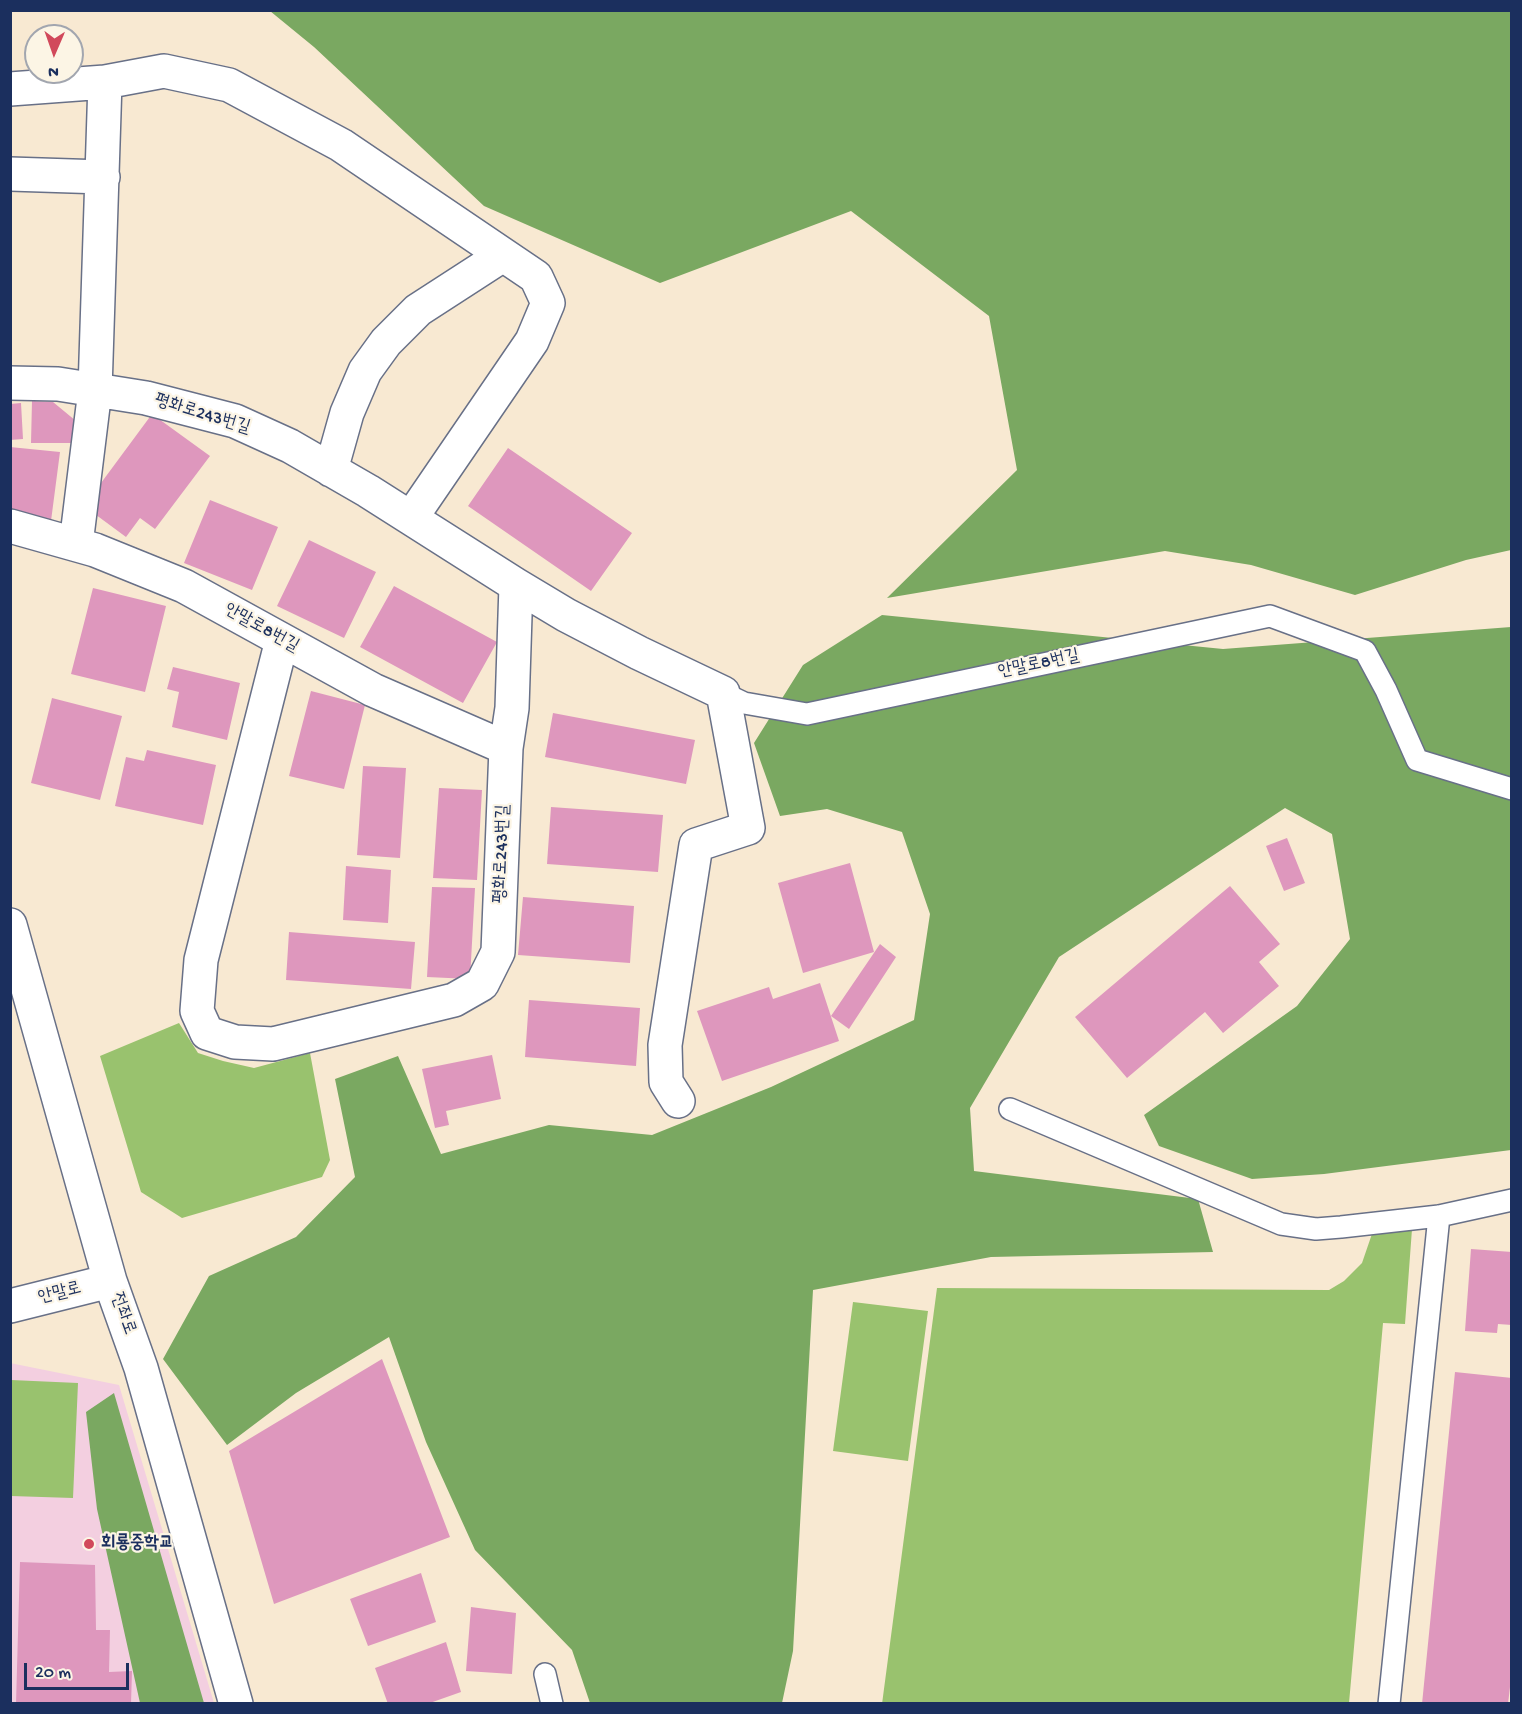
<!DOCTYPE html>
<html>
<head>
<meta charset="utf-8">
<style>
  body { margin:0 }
  #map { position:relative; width:1522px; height:1714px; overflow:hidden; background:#f8e9d2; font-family:"Gochi Hand",sans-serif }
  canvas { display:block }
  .frame { position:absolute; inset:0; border:12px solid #1b2f5e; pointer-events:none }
  .north { position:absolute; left:24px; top:24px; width:60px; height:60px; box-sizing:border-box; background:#fcf5e5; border:2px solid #a2a6af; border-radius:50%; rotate:182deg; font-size:16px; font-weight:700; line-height:24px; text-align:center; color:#1b2f5e }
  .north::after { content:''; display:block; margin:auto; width:21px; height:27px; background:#d1495b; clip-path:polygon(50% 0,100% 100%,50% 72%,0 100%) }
  .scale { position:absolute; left:24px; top:1663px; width:105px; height:27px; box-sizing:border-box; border:3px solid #1b2f5e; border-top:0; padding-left:8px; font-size:18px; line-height:21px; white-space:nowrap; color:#1b2f5e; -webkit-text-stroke:4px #fcf5e5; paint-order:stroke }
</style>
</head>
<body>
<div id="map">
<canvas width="1522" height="1714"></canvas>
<div class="frame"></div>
<div class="north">N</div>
<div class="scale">20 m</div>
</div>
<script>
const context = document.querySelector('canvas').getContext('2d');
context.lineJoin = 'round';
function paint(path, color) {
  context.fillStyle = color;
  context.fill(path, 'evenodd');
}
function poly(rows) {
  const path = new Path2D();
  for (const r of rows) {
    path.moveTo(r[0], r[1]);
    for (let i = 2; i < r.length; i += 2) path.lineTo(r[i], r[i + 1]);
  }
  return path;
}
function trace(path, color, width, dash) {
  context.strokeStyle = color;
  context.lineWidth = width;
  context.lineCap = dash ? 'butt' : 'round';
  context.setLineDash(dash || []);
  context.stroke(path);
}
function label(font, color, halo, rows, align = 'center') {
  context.font = font + ' "Gochi Hand","Poor Story",sans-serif';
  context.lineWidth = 4.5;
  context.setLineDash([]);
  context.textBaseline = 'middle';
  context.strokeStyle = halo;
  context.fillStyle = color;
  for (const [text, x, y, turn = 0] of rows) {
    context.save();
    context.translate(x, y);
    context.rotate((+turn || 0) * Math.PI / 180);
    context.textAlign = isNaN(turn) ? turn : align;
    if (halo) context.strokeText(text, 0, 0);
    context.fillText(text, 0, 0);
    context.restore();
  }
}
paint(poly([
  [10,1363,119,1385,214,1703,11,1703]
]), '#f3cfe0');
paint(poly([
  [179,1023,198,1053,223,1061,254,1068,310,1053,330,1160,322,1177,182,1218,141,1192,100,1056],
  [1374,1228,1412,1229,1405,1324,1383,1323,1349,1703,882,1704,937,1288,1329,1290,1344,1281,1362,1263],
  [853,1302,928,1311,908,1461,833,1451],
  [11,1380,78,1383,73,1498,11,1496]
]), '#99c26e');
paint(poly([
  [270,11,1511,11,1511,550,1466,560,1355,595,1251,565,1165,551,887,598,1017,470,989,316,851,211,660,283,484,206,314,47],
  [882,615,1223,649,1511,627,1511,1150,1324,1174,1252,1179,1159,1146,1144,1115,1297,1006,1350,939,1332,834,1285,808,1059,957,970,1108,974,1171,1198,1199,1213,1252,991,1257,813,1290,793,1651,782,1703,590,1703,572,1650,475,1550,426,1442,389,1337,296,1393,227,1445,163,1359,209,1276,296,1237,355,1177,335,1079,398,1056,441,1154,549,1125,652,1135,771,1087,914,1020,930,914,902,832,827,809,780,816,754,743,803,665],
  [114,1393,204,1703,140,1703,97,1509,86,1412]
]), '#7aa861');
paint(poly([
  [32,401,53,402,76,421,76,443,31,443],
  [21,403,23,439,10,440,10,404],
  [152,414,210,456,155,529,140,518,126,537,84,506],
  [10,447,60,452,51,521,10,516],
  [508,448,632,533,591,591,468,506],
  [210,500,278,527,252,590,184,563],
  [309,540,376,572,344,638,277,606],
  [394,586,497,642,463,703,360,647],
  [93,588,166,606,145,692,71,674],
  [173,667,240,683,227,740,172,727,179,692,167,689],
  [311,691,365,705,344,789,289,776],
  [52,698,122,716,100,800,31,783],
  [553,713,695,740,686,784,545,757],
  [147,750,216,765,203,825,115,806,126,757,144,761],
  [363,766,406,768,400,858,357,855],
  [439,788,482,790,477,880,433,878],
  [551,807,663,815,658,872,547,864],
  [1287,838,1305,883,1284,891,1266,846],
  [850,863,874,952,803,973,778,883],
  [346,866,391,870,388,923,343,920],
  [1230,886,1280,944,1259,962,1279,986,1223,1033,1205,1012,1127,1078,1075,1017],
  [432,887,475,888,470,979,427,977],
  [523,897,634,906,630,963,518,955],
  [289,932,415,942,411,989,286,980],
  [880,944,896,957,849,1029,831,1016],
  [820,983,839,1041,722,1081,697,1011,769,987,773,999],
  [529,1000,640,1008,636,1066,525,1057],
  [492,1055,501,1099,446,1111,449,1125,435,1128,422,1069],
  [1471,1249,1512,1252,1512,1325,1498,1324,1497,1333,1465,1331],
  [382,1359,450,1537,274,1604,229,1451],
  [1455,1372,1512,1378,1512,1670,1508,1704,1422,1704],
  [20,1562,95,1565,96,1630,110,1630,109,1672,132,1671,131,1704,16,1704],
  [421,1573,436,1622,368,1646,350,1599],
  [471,1607,516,1613,512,1674,466,1671],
  [446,1642,461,1692,427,1704,388,1704,375,1668]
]), '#de97bd');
const service = poly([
  [723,693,744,703,807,714,1270,616,1365,651,1386,690,1417,760,1512,789],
  [1010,1109,1281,1224,1316,1229,1341,1227,1439,1216,1512,1200],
  [545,1674,552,1704],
  [1389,1704,1439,1216]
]);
const minor = poly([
  [10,89,105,82,164,71,229,85,341,145,536,277,548,303,532,341,411,518],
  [10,174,103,177],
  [10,383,58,384,146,398,235,421,290,446,368,491,516,585,512,708,506,748,498,952,482,984,454,1000,273,1044,235,1042,207,1033,197,1011,201,960,282,640],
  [331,470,347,413,365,371,386,342,418,310,503,255],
  [10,526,95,550,184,586,373,690,506,748],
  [76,544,95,390,105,82],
  [516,585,566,615,639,653,723,693,748,828,696,845,665,1045,666,1082,678,1101],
  [10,925,110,1281,141,1368,236,1704],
  [10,1306,110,1281]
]);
trace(service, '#687087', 24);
trace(minor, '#687087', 36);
trace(service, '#fff', 21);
trace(minor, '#fff', 33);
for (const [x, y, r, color] of [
  [89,1544,6,"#d1495b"]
]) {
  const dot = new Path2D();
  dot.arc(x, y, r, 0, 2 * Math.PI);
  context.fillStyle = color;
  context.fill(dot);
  trace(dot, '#fcf5e5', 2);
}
label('18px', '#1b2f5e', '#fcf5e5', [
  ["평화로243번길",202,415,17],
  ["안말로8번길",261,629,29],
  ["안말로8번길",1039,665,-12],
  ["평화로243번길",503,854,-88],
  ["안말로",60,1294,-14],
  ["전좌로",122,1314,70]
]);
label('bold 18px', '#1b2f5e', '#fcf5e5', [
  ["회룡중학교",101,1544]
], 'left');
</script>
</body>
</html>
